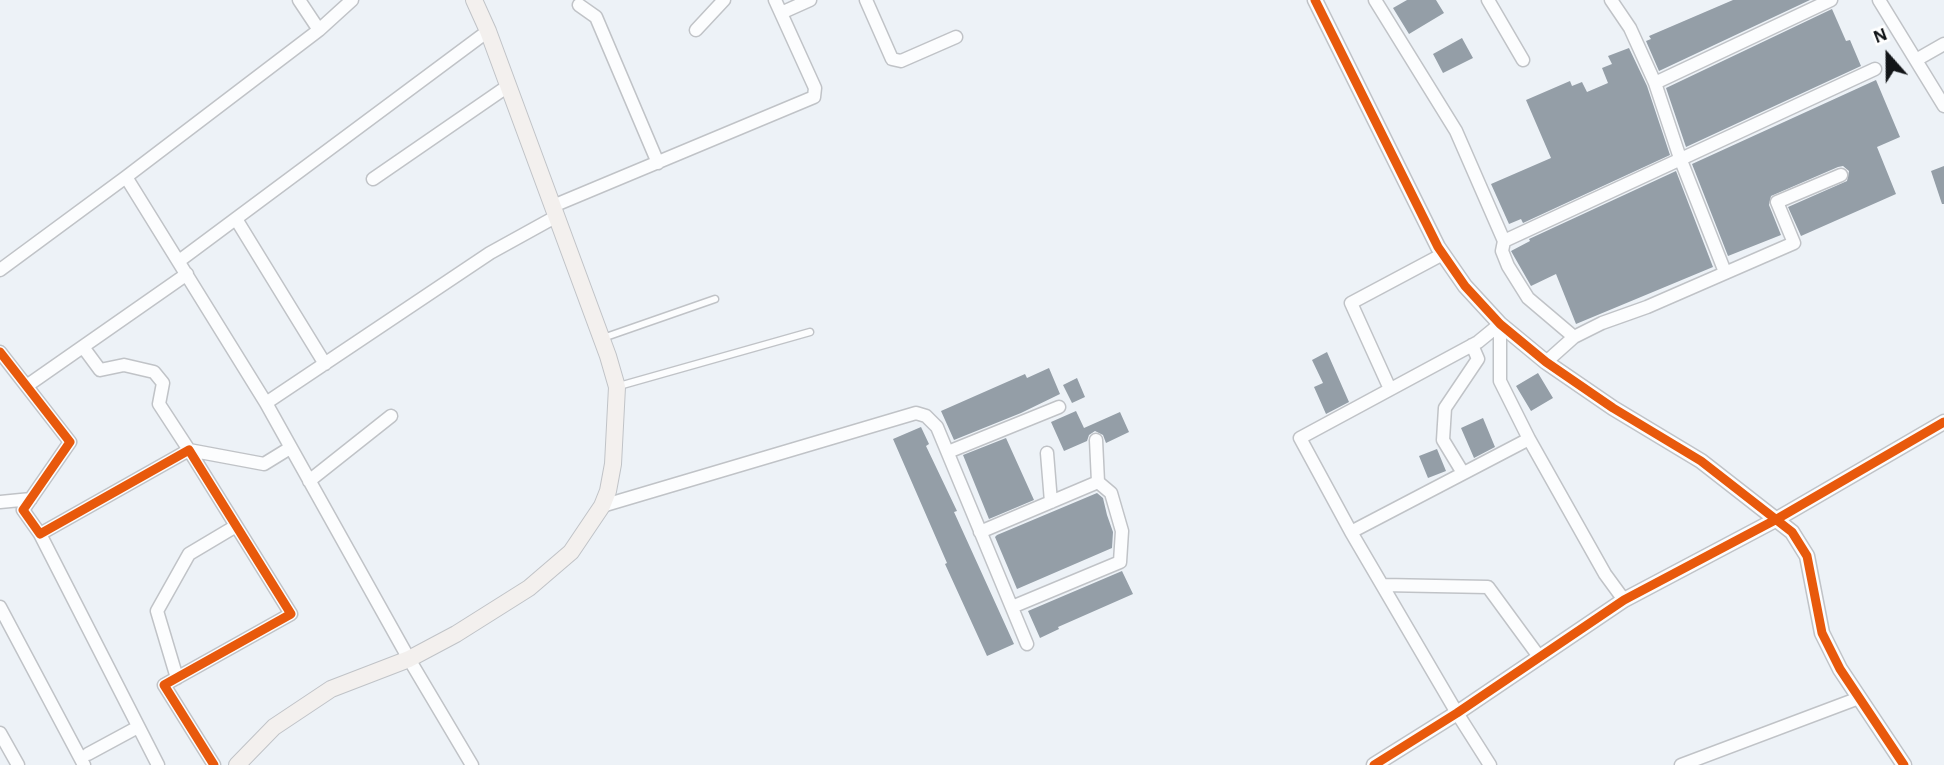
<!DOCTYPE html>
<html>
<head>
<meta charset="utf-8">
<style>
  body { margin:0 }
  #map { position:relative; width:1944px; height:765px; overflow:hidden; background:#edf2f7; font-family:"Alegreya Sans",sans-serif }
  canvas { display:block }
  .north { position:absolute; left:1853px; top:21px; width:70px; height:70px; -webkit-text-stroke:5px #fff; paint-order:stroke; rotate:339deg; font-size:19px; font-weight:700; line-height:28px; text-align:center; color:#121518 }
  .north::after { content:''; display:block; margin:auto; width:24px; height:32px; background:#121518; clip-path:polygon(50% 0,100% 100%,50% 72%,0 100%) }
</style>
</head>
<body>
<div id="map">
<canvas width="1944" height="765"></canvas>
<div class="north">N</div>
</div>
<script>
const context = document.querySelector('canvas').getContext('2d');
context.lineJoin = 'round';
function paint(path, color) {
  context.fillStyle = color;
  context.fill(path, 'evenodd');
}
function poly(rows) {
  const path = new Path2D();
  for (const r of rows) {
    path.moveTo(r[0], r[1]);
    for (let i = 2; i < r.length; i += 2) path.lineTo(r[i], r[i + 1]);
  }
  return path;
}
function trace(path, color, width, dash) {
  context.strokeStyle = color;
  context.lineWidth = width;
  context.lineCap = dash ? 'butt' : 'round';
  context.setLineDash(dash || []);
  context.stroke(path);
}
paint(poly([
  [1407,0,1436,0,1444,13,1409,34,1393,8],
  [1733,0,1810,0,1659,71,1646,41,1651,39,1649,36],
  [1832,9,1846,41,1850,40,1861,66,1686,147,1666,88],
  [1462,38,1473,58,1443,73,1433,54],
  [1629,48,1647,86,1670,155,1523,223,1521,219,1509,224,1491,184,1551,158,1526,100,1570,81,1572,86,1582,82,1587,92,1608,83,1602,68,1612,64,1608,56],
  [1876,80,1900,137,1877,147,1896,194,1801,236,1788,207,1847,181,1849,171,1843,166,1838,167,1771,196,1769,205,1781,235,1728,256,1692,164],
  [1944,166,1944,204,1942,204,1931,171],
  [1676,171,1713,267,1576,324,1556,274,1531,286,1511,251,1530,241,1529,239],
  [1327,352,1349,402,1326,414,1314,387,1323,383,1312,360],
  [1049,368,1060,394,1021,413,954,440,941,411,1025,374,1027,378],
  [1538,373,1553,398,1531,411,1516,386],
  [1077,378,1085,397,1072,403,1063,385],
  [1076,411,1084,428,1120,412,1129,432,1106,443,1103,435,1095,431,1089,435,1087,441,1064,451,1051,422],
  [1483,418,1495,447,1474,458,1461,428],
  [921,427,929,444,926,446,957,511,954,512,1014,644,987,656,945,564,947,563,893,439],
  [1006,438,1034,500,989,519,963,455],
  [1437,449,1446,471,1428,478,1419,456],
  [1097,493,1103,498,1107,515,1113,532,1112,548,1017,589,995,537,997,535],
  [1122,571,1133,594,1058,627,1059,629,1040,638,1028,611]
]), '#949ea7');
const service = poly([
  [603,338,715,299],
  [619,386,810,332]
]);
const minor = poly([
  [299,0,319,30],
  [866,0,892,59,901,61,956,37],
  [1375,0,1456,131,1504,241,1502,251,1508,266,1528,298,1574,337],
  [1488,0,1523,60],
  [1611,0,1630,28,1655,83,1680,158,1725,272],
  [1879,0,1944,106],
  [579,5,596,17,658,163],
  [781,13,810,0],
  [696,30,724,0],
  [1916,60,1944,44],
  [1655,83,1831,0],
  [126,177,266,403,409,659,472,765],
  [373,179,508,86],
  [553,206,814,97,815,88,775,0],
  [236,219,325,364],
  [1504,241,1875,69],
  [179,261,488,31],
  [0,270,126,177,319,30,352,0],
  [1500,324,1500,381,1529,439,1605,574,1624,600],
  [83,347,100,370,124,365,154,372,163,383,159,404,189,450,264,464,290,448],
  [0,352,70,442,23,510,40,534,189,450,291,614,164,685,214,765],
  [1546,362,1574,337,1602,323,1647,307,1794,243,1777,202,1841,175],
  [28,385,187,274],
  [1390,389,1351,303,1443,254],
  [266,403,490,253,557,216],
  [948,452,1059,407],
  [1047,453,1051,502],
  [1463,473,1443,440,1445,408,1478,359,1472,345],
  [309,481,391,416],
  [0,502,31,499],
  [602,506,916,413,926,416,937,427,1027,644],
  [980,532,1098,482],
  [1351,532,1529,439],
  [40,534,158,765],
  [1383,585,1488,587,1540,658],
  [0,607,84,765],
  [1012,607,1120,562,1122,531,1111,493,1098,482,1096,440],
  [177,678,157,611,189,554,236,526],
  [0,733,18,765],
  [88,754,138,727],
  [1490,765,1457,713,1351,532,1300,438,1478,342,1500,324],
  [1681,765,1859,698]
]);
const tertiary = poly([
  [1315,0,1438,247,1465,286,1500,324,1546,362,1613,408,1701,461,1792,532,1807,556,1822,633,1840,669,1904,765],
  [1374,765,1457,713,1624,600,1777,519,1944,422]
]);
const secondary = poly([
  [237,765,274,727,331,689,409,659,456,634,529,588,571,552,602,506,608,491,613,464,617,387,608,356,488,31,474,0]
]);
trace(service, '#c0c3c7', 9);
trace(minor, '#c0c3c7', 15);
trace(tertiary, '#c0c3c7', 17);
trace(secondary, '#c0c3c7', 18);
trace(service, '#fcfdfe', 6);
trace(minor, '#fcfdfe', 12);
trace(tertiary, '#fcfdfe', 14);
trace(secondary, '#f3f0ee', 16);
trace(poly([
  [1315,0,1438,247,1465,286,1500,324,1546,362,1613,408,1701,461,1792,532,1807,556,1822,633,1840,669,1904,765],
  [0,352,70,442,23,510,40,534,189,450,291,614,164,685,214,765],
  [1374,765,1457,713,1624,600,1777,519,1944,422]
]), '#e8590c', 9);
</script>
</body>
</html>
